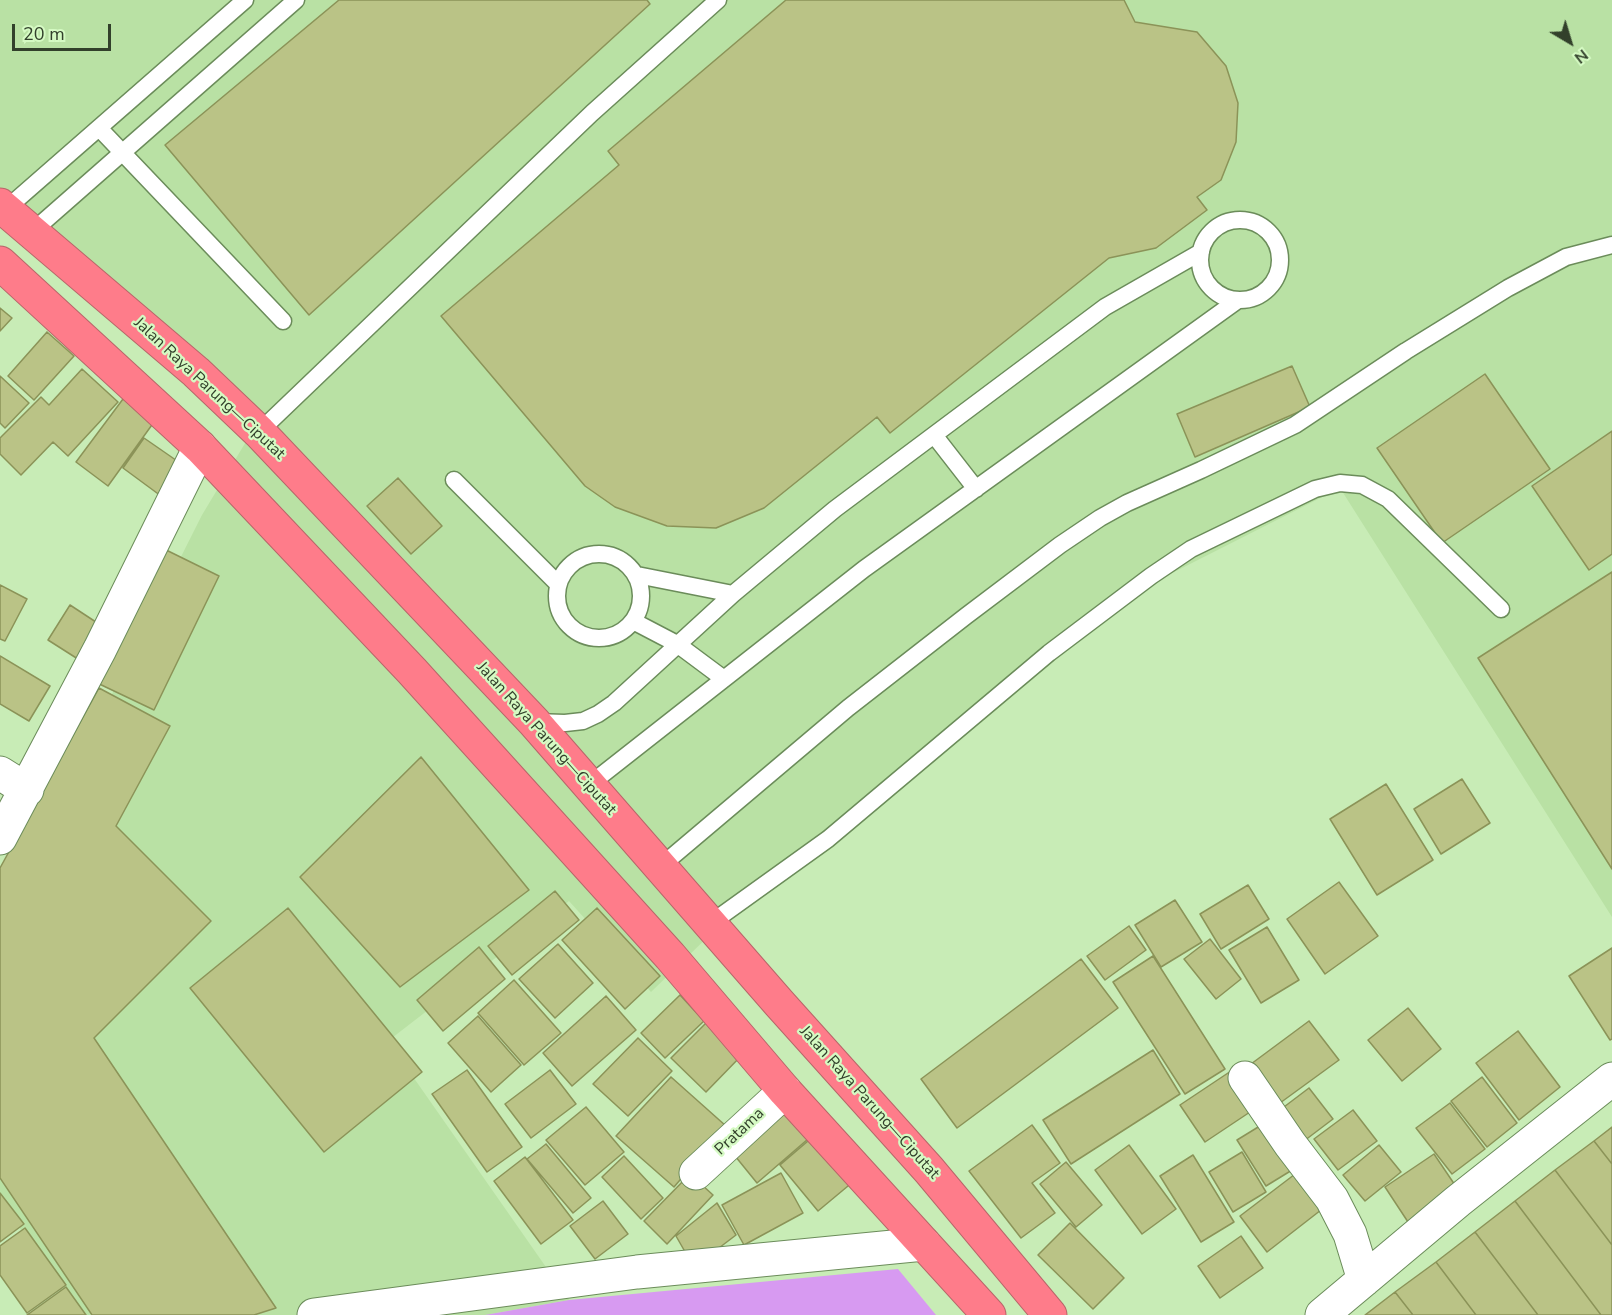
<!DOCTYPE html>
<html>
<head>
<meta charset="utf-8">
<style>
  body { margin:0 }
  #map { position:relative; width:1612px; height:1315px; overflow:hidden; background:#c8ecb6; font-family:"Nunito Sans",sans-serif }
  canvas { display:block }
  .north { position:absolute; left:1540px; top:12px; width:60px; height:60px; -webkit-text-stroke:4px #d5fac3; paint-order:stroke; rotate:142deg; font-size:16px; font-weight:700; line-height:24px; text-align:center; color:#32402b }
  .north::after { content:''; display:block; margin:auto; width:21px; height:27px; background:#32402b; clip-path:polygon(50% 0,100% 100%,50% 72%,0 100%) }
  .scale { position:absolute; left:12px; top:24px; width:99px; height:27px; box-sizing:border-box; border:3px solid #32402b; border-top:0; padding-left:8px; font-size:18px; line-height:21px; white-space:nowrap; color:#32402b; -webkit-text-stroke:4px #d5fac3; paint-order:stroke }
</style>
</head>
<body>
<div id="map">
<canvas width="1612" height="1315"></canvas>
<div class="north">N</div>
<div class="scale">20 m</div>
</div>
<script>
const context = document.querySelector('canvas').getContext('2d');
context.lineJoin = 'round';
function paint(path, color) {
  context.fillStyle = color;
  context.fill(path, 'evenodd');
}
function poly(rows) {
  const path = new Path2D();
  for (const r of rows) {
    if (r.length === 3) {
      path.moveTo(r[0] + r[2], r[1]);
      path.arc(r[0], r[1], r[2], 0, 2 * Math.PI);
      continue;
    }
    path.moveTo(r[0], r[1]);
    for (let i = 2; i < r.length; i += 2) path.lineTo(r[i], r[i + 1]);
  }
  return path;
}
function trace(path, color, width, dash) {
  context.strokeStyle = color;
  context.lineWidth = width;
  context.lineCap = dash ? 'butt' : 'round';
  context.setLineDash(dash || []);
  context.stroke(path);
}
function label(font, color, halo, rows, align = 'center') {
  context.font = font + ' "Nunito Sans",sans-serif';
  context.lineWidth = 4.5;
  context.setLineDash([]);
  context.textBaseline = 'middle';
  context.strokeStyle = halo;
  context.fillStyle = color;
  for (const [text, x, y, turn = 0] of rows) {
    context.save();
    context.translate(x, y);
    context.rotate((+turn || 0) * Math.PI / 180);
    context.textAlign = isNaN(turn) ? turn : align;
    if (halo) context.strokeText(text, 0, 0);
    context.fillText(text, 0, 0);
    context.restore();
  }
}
paint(poly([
  [0,0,1612,0,1612,917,1340,488,1115,602,717,928,651,992,569,901,388,1041,569,1300,485,1315,75,1315,0,1197,0,905,13,891,202,515,247,440,0,217]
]), '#b9e1a4');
paint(poly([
  [898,1269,936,1315,485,1315,569,1300]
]), '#d79af1');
const building = poly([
  [339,0,647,0,650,4,309,315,165,145,339,0],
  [786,0,1124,0,1135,22,1197,32,1226,66,1238,103,1236,142,1221,180,1197,197,1207,210,1156,248,1109,258,890,433,877,417,764,508,716,528,667,526,615,507,585,486,441,316,619,165,608,151,786,0],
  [0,308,12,318,0,331,0,308],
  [47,332,74,356,34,400,8,376,47,332],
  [1292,366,1310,407,1195,457,1177,414,1292,366],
  [82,369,118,402,68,456,53,442,21,475,0,454,0,438,41,397,49,405,82,369],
  [1485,374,1550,469,1442,543,1377,448,1485,374],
  [0,376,29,403,5,428,0,423,0,376],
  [123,399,154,422,108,486,76,462,123,399],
  [1612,431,1612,554,1589,570,1532,486,1612,431],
  [144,438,183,465,161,496,123,468,144,438],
  [398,478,442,526,411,554,367,506,398,478],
  [158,546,219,576,154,710,93,681,158,546],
  [1612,572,1612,869,1478,658,1612,572],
  [0,585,27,599,5,641,0,639,0,585],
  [70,605,102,626,81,661,48,640,70,605],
  [0,656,50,686,29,721,0,704,0,656],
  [99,688,170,726,116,826,211,921,94,1038,276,1308,254,1315,92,1315,0,1178,0,868,99,688],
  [421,757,529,890,400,987,300,877,421,757],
  [1462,779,1490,823,1441,854,1414,809,1462,779],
  [1386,784,1433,860,1377,895,1330,819,1386,784],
  [1339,882,1378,936,1325,974,1287,919,1339,882],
  [1248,885,1269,919,1221,949,1200,914,1248,885],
  [555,891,579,920,512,975,488,946,555,891],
  [1175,900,1202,942,1161,967,1135,925,1175,900],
  [288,908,422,1072,324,1152,190,988,288,908],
  [597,908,660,976,625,1009,562,940,597,908],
  [1129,926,1146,950,1105,980,1087,956,1129,926],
  [1267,927,1299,980,1261,1003,1229,950,1267,927],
  [1210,939,1241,979,1216,999,1184,959,1210,939],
  [558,944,593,983,555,1018,519,979,558,944],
  [479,947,505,979,443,1031,417,1000,479,947],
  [1612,948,1612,1039,1610,1040,1569,976,1612,948],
  [1153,956,1225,1069,1185,1094,1113,982,1153,956],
  [1081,959,1118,1008,957,1128,921,1079,1081,959],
  [514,980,561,1033,524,1065,478,1013,514,980],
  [680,995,704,1021,665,1058,641,1033,680,995],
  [606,996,636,1030,572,1086,543,1053,606,996],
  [1408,1008,1441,1049,1402,1081,1368,1040,1408,1008],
  [478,1016,521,1065,491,1092,448,1043,478,1016],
  [708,1021,743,1054,706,1092,671,1058,708,1021],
  [1309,1021,1339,1060,1280,1103,1251,1064,1309,1021],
  [1518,1031,1560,1087,1519,1120,1476,1063,1518,1031],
  [638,1038,672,1071,628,1116,593,1084,638,1038],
  [1153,1050,1180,1094,1071,1164,1043,1120,1153,1050],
  [467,1070,522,1147,487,1172,432,1094,467,1070],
  [550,1070,576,1104,531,1138,505,1104,550,1070],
  [1231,1071,1256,1108,1205,1142,1180,1105,1231,1071],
  [671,1077,726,1126,674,1187,616,1136,671,1077],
  [1482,1077,1517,1123,1487,1147,1451,1101,1482,1077],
  [1309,1088,1333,1119,1300,1144,1276,1113,1309,1088],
  [1450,1103,1485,1149,1452,1174,1416,1128,1450,1103],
  [586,1107,624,1152,585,1185,546,1140,586,1107],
  [781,1109,808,1139,757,1183,731,1151,781,1109],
  [1353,1110,1377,1141,1338,1170,1314,1139,1353,1110],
  [1268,1121,1297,1167,1266,1186,1237,1140,1268,1121],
  [1032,1125,1060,1163,1032,1183,1055,1213,1021,1238,969,1171,1032,1125],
  [1612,1127,1612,1164,1594,1141,1612,1127],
  [815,1135,854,1181,818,1211,780,1165,815,1135],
  [1594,1141,1612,1164,1612,1245,1555,1170,1594,1141],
  [546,1144,591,1198,573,1213,527,1159,546,1144],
  [1129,1145,1176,1209,1142,1234,1095,1170,1129,1145],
  [1379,1145,1401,1172,1365,1201,1343,1175,1379,1145],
  [1242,1152,1266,1192,1233,1212,1209,1172,1242,1152],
  [1434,1154,1459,1191,1410,1225,1385,1187,1434,1154],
  [1193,1155,1234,1222,1201,1242,1160,1176,1193,1155],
  [624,1156,663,1198,641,1219,602,1177,624,1156],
  [525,1157,573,1220,541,1244,494,1181,525,1157],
  [1066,1162,1102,1205,1076,1227,1040,1184,1066,1162],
  [1303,1168,1330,1203,1267,1252,1240,1216,1303,1168],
  [1555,1170,1612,1245,1612,1315,1601,1315,1515,1201,1555,1170],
  [781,1173,803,1213,744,1245,722,1205,781,1173],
  [690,1174,713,1195,667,1244,644,1221,690,1174],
  [0,1193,24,1224,0,1242,0,1193],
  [603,1201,628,1234,595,1259,570,1226,603,1201],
  [1515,1201,1601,1315,1538,1315,1475,1232,1515,1201],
  [717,1203,736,1235,711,1254,688,1257,676,1236,717,1203],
  [1070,1223,1124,1278,1093,1309,1038,1255,1070,1223],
  [25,1228,66,1285,27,1313,0,1275,0,1246,25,1228],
  [1475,1232,1538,1315,1476,1315,1436,1262,1475,1232],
  [1241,1236,1263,1268,1220,1298,1198,1266,1241,1236],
  [1436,1262,1476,1315,1413,1315,1395,1292,1436,1262],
  [66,1287,86,1315,27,1315,66,1287],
  [1395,1292,1413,1315,1365,1315,1395,1292]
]);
paint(building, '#bac386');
trace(building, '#8b9358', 1.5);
const lane = poly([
  [99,128,283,321],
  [6,209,245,0],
  [1240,260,40],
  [33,231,296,0],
  [259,432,592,113,718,0],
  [934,435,976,489],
  [454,480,558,584],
  [599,596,42],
  [637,575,733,594],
  [633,621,677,644,724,679],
  [534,722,565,723,583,721,598,714,614,703,733,594,835,509,1105,307,1201,252],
  [589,785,864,569,1238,300],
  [661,866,848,708,966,616,1060,545,1100,518,1127,503,1201,470,1295,425,1406,351,1508,288,1566,257,1612,245],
  [711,923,828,839,1049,653,1151,576,1191,549,1315,489,1340,483,1362,485,1388,499,1501,609]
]);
const street = poly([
  [0,773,27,790],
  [0,838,100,649,200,447],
  [1245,1078,1290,1144,1332,1199,1350,1234,1364,1280],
  [696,1173,785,1091],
  [314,1315,637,1272,924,1244],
  [1322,1315,1458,1201,1612,1079]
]);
const highway = poly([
  [0,205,196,372,259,432,534,722,779,1003,929,1170,1050,1315],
  [0,263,200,447,412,671,670,956,785,1091,989,1315]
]);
trace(lane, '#6b8c5a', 19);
trace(street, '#6b8c5a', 35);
trace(highway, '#b76769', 35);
trace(lane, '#fff', 16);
trace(street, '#fff', 33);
trace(highway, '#fe7c8a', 33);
label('16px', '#32402b', '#d5fac3', [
  ["Jalan Raya Parung—Ciputat",209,389,43],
  ["Jalan Raya Parung—Ciputat",546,739,48],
  ["Jalan Raya Parung—Ciputat",869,1103,48],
  ["Pratama",740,1132,-43]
]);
</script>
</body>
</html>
